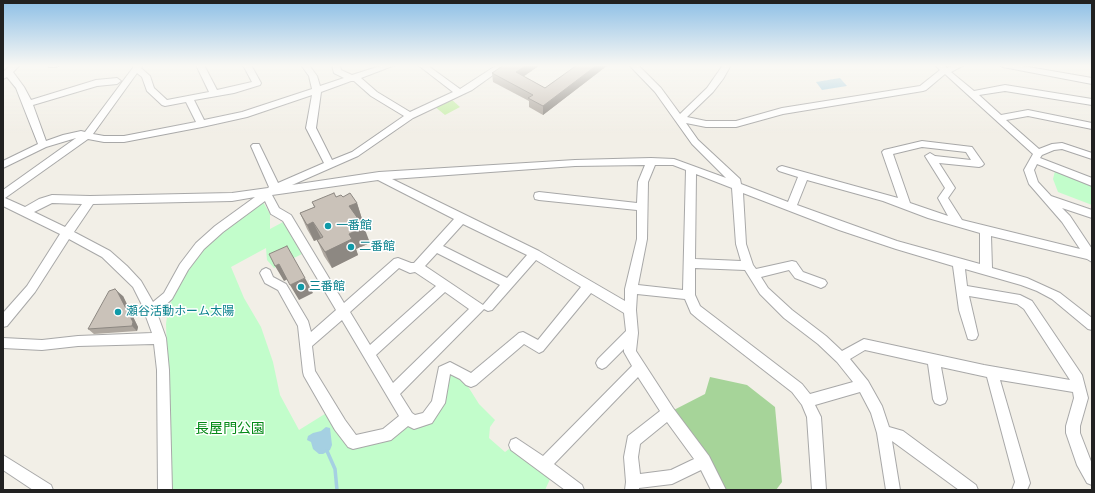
<!DOCTYPE html>
<html>
<head>
<meta charset="utf-8">
<style>
  body { margin:0 }
  #map { position:relative; width:1095px; height:493px; overflow:hidden; background:#f2efe7; font-family:Karla,sans-serif }
  canvas { display:block }
  .frame { position:absolute; inset:0; border:4px solid #212121; pointer-events:none }
</style>
</head>
<body>
<div id="map">
<canvas width="1095" height="493"></canvas>
<div class="frame"></div>
</div>
<script>
const context = document.querySelector('canvas').getContext('2d');
context.lineJoin = 'round';
function paint(path, color) {
  context.fillStyle = color;
  context.fill(path, 'evenodd');
}
function poly(rows) {
  const path = new Path2D();
  for (const r of rows) {
    path.moveTo(r[0], r[1]);
    for (let i = 2; i < r.length; i += 2) path.lineTo(r[i], r[i + 1]);
  }
  return path;
}
function trace(path, color, width, dash) {
  context.strokeStyle = color;
  context.lineWidth = width;
  context.lineCap = dash ? 'butt' : 'round';
  context.setLineDash(dash || []);
  context.stroke(path);
}
function label(font, color, halo, rows, align = 'center') {
  context.font = font + ' Karla,"Noto Sans JP",sans-serif';
  context.lineWidth = 3;
  context.setLineDash([]);
  context.textBaseline = 'middle';
  context.strokeStyle = halo;
  context.fillStyle = color;
  for (const [text, x, y, turn = 0] of rows) {
    context.save();
    context.translate(x, y);
    context.rotate((+turn || 0) * Math.PI / 180);
    context.textAlign = isNaN(turn) ? turn : align;
    if (halo) context.strokeText(text, 0, 0);
    context.fillText(text, 0, 0);
    context.restore();
  }
}
paint(poly([
  [450,98,460,107,445,115,434,106]
]), '#c7efaa');
paint(poly([
  [710,377,747,385,775,407,782,482,776,490,725,490,670,412,705,394]
]), '#a6d499');
paint(poly([
  [1055,171,1092,183,1092,205,1058,192,1053,179],
  [263,202,270,214,270,229,283,222,302,254,274,268,267,260,266,248,231,267,244,298,261,327,273,362,280,395,299,430,328,412,350,447,404,426,429,420,446,376,451,373,462,377,479,404,495,420,490,427,489,438,505,452,509,449,551,477,545,490,172,490,166,324,168,309,178,285,206,246,221,231]
]), '#c2fdcb');
paint(poly([
  [840,78,847,86,822,90,816,82],
  [326,427,330,428,332,445,330,450,323,454,319,454,313,449,311,442,307,440,308,436,313,433,321,431]
]), '#a5d0e2');
trace(poly([
  [327,451,335,469,337,490]
]), '#a5d0e2', 3.5);
const minor = poly([
  [11,65,20,65,13,72,24,87,31,100,96,80,117,78,121,81,117,84,97,86,33,105,46,141,63,135,81,131,85,132,135,65,143,65,141,68,150,76,154,88,167,100,209,92,196,65,204,65,217,90,252,82,243,65,251,65,261,83,260,85,234,93,194,100,204,120,242,112,312,89,309,76,301,65,309,65,317,76,320,86,344,78,334,73,332,65,340,65,341,70,352,75,383,65,395,65,361,78,377,92,410,112,453,92,418,65,427,65,460,89,497,65,507,65,472,90,413,118,358,156,292,185,379,172,575,160,651,158,674,159,726,178,692,144,655,92,629,65,638,65,661,88,680,114,707,88,723,65,731,65,723,79,713,92,687,117,706,121,736,121,782,108,920,86,940,70,935,65,944,65,947,68,953,65,964,65,951,72,974,91,1005,85,1092,99,1092,105,1005,91,979,95,1001,115,1028,110,1092,123,1092,129,1028,116,1006,120,1039,149,1052,144,1062,143,1092,153,1092,159,1062,149,1054,150,1042,155,1040,158,1092,178,1092,186,1037,164,1034,170,1038,182,1051,196,1092,210,1092,218,1062,208,1070,216,1092,249,1092,262,1087,259,991,236,992,268,1027,278,1060,293,1092,318,1092,330,1088,329,1052,299,1037,291,1021,285,965,269,967,286,1020,295,1032,301,1082,375,1088,398,1080,426,1080,433,1092,464,1092,485,1087,483,1077,465,1066,433,1066,426,1074,398,1073,392,1000,380,1030,483,1027,490,1012,490,1015,482,987,377,941,367,947,399,945,403,940,405,935,403,933,399,928,364,865,350,850,359,868,381,882,406,889,427,903,431,976,485,978,490,959,490,892,441,900,490,886,490,877,433,871,413,860,392,815,405,821,417,826,490,812,490,807,417,802,405,792,392,698,319,691,313,685,299,637,294,636,310,638,333,636,351,673,408,709,456,726,490,711,490,701,470,672,484,639,488,639,490,625,490,626,482,624,457,628,436,660,411,638,377,554,464,582,485,584,490,565,490,511,450,509,445,511,440,516,438,543,456,632,366,624,352,624,349,606,367,602,369,598,367,596,363,598,359,626,331,624,313,591,293,543,351,539,353,524,344,476,385,471,387,466,385,460,379,450,374,445,403,432,423,414,429,408,426,391,440,353,449,348,447,335,430,304,376,303,372,298,326,278,290,265,283,260,273,262,270,266,268,270,270,273,277,286,284,308,321,311,332,336,310,283,221,271,214,265,201,223,232,204,249,188,270,172,299,157,313,166,338,169,370,172,490,158,490,157,370,154,344,78,346,42,350,3,348,3,338,42,340,78,336,152,333,141,303,133,287,102,257,69,239,35,292,7,326,3,327,3,313,27,286,60,234,3,206,3,190,76,138,46,147,3,168,3,161,38,144,16,88,7,77,3,79,3,72,11,65],
  [137,73,142,77,147,91,162,105,165,106,186,102,196,122,124,136,104,136,93,134,137,73],
  [945,74,1033,154,1024,170,1029,184,1062,222,1080,249,962,220,948,198,955,188,939,163,979,167,982,166,984,164,972,147,922,141,884,150,882,152,898,198,782,166,779,167,777,169,779,171,798,177,788,202,741,184,740,179,698,140,686,123,706,127,736,127,783,114,923,91,926,90,945,74],
  [351,81,354,81,371,96,404,116,352,152,332,160,316,128,321,92,351,81],
  [312,95,306,128,324,163,278,183,259,144,253,144,251,146,269,187,268,188,232,193,90,196,52,195,39,199,25,207,5,198,88,139,104,142,124,142,202,127,247,117,312,95],
  [922,147,966,152,971,160,935,156,930,153,925,156,945,188,938,198,948,216,910,203,893,154,922,147],
  [645,165,638,182,637,203,539,192,535,193,534,196,535,199,539,200,637,210,637,239,625,289,625,301,539,251,392,179,575,166,645,165],
  [655,165,673,165,686,170,683,290,638,285,647,239,648,182,655,165],
  [696,174,732,188,736,244,741,261,695,259,696,174],
  [378,180,454,219,414,263,411,263,398,258,394,259,344,303,291,215,279,208,272,195,378,180],
  [807,180,883,201,928,218,980,233,980,264,897,241,797,205,807,180],
  [743,193,839,230,896,249,953,266,959,310,968,339,972,340,976,339,978,335,969,296,1017,304,1024,309,1070,380,984,365,864,339,842,351,826,336,792,310,768,288,761,277,789,270,795,278,821,288,825,286,827,283,825,280,803,272,796,262,792,261,756,269,753,265,746,244,743,193],
  [255,197,215,226,196,243,180,264,164,293,153,302,141,281,127,266,110,251,74,232,93,204,232,201,255,197],
  [52,203,82,204,65,227,34,212,52,203],
  [463,224,527,255,507,278,443,246,463,224],
  [437,253,500,285,483,305,425,266,437,253],
  [536,260,581,287,538,340,523,332,519,333,471,373,450,362,439,367,432,401,423,413,415,415,412,413,400,394,484,309,488,311,492,310,536,260],
  [399,268,410,273,415,272,436,286,370,345,350,312,399,268],
  [695,268,745,270,760,294,784,318,818,344,837,362,853,382,810,394,802,384,700,306,695,295,695,268],
  [445,292,469,309,393,383,376,355,445,292],
  [342,320,399,416,383,429,356,435,345,420,315,371,312,346,342,320],
  [667,422,694,459,671,470,640,474,638,457,640,444,667,422],
  [48,65,60,65,56,67,49,67,48,65],
  [999,65,1017,65,1092,78,1092,84,1003,67,999,65],
  [3,455,51,485,53,490,33,490,3,470,3,455]
]);
trace(minor, '#a8a8a8', 2);
paint(minor, '#fff');
paint(poly([
  [504,65,540,65,524,76,545,88,575,67,575,65,608,65,543,115,529,107,529,101,493,82,492,73],
  [336,197,343,197,357,203,362,219,359,220,370,243,356,249,358,255,332,268,324,256,317,240,321,238,314,241,307,229,300,213,314,207,312,202],
  [123,296,138,327,137,331,94,334,88,329]
]), '#aea79f');
paint(poly([
  [527,65,540,65,517,81,516,72],
  [597,65,608,65,543,115,543,106],
  [357,203,362,219,355,222,349,206],
  [313,222,321,238,314,241,307,225],
  [364,227,370,243,356,249,358,255,332,268,325,252,349,234],
  [279,264,288,279,284,281,275,266],
  [305,278,313,293,299,300,290,285],
  [117,291,123,296,138,327,137,331,132,326]
]), '#8d8882');
const building = poly([
  [504,65,527,65,516,72,545,88,577,65,597,65,543,106,528,98,533,95,492,73,504,65],
  [334,193,336,197,341,195,343,197,350,193,357,203,349,206,364,227,349,234,352,239,325,252,317,240,323,237,313,222,307,225,300,213,315,207,312,202,334,193],
  [287,246,305,278,290,285,279,264,275,266,269,254,287,246],
  [115,289,117,291,133,322,132,326,88,329,109,291,115,289]
]);
paint(building, '#cac2b9');
trace(building, '#8d8882', 1);
const sky = context.createLinearGradient(0, 0, 0, 134);
sky.addColorStop(0, '#8dbfe6');
sky.addColorStop(0.49, '#f9f8f4');
sky.addColorStop(1, '#f9f8f400');
context.fillStyle = sky;
context.fillRect(0, 0, 1095, 134);
for (const [x, y, r, color] of [
  [328,226,4,"#0f9aa8"],
  [351,247,4,"#0f9aa8"],
  [301,287,4,"#0f9aa8"],
  [118,312,4,"#0f9aa8"]
]) {
  const dot = new Path2D();
  dot.arc(x, y, r, 0, 2 * Math.PI);
  context.fillStyle = color;
  context.fill(dot);
  trace(dot, '#fff', 1.5);
}
label('12px', '#0d838f', '#fff', [
  ["一番館",336,226],
  ["二番館",359,247],
  ["三番館",309,287],
  ["瀬谷活動ホーム太陽",126,312]
], 'left');
label('14px', '#048a17', '#fff', [
  ["長屋門公園",230,429]
]);
</script>
</body>
</html>
